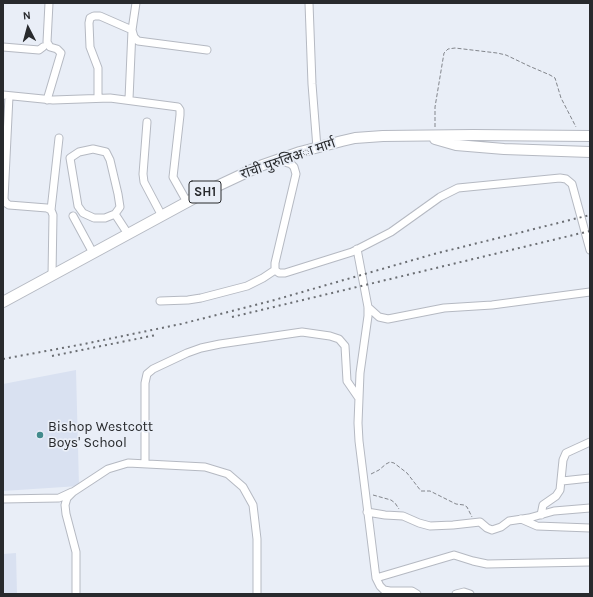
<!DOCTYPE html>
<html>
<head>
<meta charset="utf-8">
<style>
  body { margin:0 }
  #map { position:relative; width:593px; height:597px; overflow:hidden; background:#e9eef7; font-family:Karla,sans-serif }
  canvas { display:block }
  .frame { position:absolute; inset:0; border:4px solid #282a2d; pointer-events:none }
  .north { position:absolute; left:8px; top:8px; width:40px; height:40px; -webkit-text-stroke:3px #e9eef7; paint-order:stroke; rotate:354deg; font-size:11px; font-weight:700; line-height:16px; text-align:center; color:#282a2d }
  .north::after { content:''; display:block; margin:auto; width:14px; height:18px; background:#282a2d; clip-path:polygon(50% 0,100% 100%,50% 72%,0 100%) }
</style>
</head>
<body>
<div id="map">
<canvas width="593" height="597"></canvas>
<div class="frame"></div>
<div class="north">N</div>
</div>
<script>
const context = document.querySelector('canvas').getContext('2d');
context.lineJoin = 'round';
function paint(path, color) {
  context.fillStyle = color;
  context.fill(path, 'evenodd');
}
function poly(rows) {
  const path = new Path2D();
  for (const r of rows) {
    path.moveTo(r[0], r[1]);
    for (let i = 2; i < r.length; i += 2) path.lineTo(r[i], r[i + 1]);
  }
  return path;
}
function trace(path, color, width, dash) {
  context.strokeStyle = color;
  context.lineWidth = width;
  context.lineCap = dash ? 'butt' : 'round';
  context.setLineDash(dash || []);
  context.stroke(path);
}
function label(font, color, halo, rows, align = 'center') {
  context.font = font + ' Karla,"Noto Sans Devanagari",sans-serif';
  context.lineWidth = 3.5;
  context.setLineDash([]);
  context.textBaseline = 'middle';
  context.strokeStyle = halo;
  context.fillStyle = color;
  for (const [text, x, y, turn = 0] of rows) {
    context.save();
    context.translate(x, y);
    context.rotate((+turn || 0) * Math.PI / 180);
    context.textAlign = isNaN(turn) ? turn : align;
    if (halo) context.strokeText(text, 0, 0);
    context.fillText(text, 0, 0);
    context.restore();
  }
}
paint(poly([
  [76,370,79,486,3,491,3,384],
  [16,553,17,594,3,594,3,554]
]), '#d9e1f1');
const minor = poly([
  [136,3,132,30,134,37,138,41,207,50],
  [309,3,312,84,317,148],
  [3,47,39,50,43,47],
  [3,95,53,100,110,98,178,107,180,110,180,115,173,177,187,202],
  [9,96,4,199,6,203,9,205,47,208,51,210,53,215,52,275],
  [98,98,98,68,90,47,89,23,90,18,94,16,100,16,132,30,129,99],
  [47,100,61,53,57,49,50,47,47,42,49,3],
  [147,122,143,174,144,182,162,216],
  [278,160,291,164,294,167,296,174,275,263,275,270,279,273,285,273,352,252,391,232,440,197,458,188,560,178,566,179,572,184,590,250],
  [51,210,59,138],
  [115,214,120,207,118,194,110,160,106,152,93,149,79,152,70,158,78,206,83,213,94,218,105,218,115,214,128,234],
  [73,216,93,253],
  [357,249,368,307,368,316,360,373,358,423,359,441,376,578,380,586,384,590,390,591,412,591,417,594],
  [160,301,188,300,201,298,247,286,263,278,275,270],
  [368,307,379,317,388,319,444,308,492,305,590,292],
  [145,464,145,383,147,374,153,369,187,353,201,348,220,344,302,332,330,336,339,339,345,346,347,381,358,397],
  [562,481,590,478],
  [3,499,59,498,72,492],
  [367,512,385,515,403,516,419,523,430,526,453,525,480,522,487,528,492,530,501,527,509,521,529,518,554,511,590,508],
  [541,515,543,505,556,496,560,490,563,460,566,453,590,442],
  [521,519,537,526,590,528],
  [376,578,454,555,473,561,487,564,590,562],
  [76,594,76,552,66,514,65,505,67,498,73,492,108,469,128,463,205,467,228,474,243,487,253,505,257,539,257,594],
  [456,594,464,592,470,594]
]);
const primary = poly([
  [435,139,456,145,504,149,590,152],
  [3,302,211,189,260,166,300,152,342,141,355,138,383,136,473,135,590,136]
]);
trace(minor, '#b5b9c2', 9);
trace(primary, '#b5b9c2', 12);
trace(poly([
  [435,127,435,107,444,53,448,49,455,48,497,53,506,55,529,66,550,75,555,78,561,98,576,127],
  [371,474,379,470,386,464,390,462,394,463,407,473,421,491,430,491,456,504,464,505,467,507,472,517],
  [373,495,391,500,395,503,399,509]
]), '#82858b', 1, [4, 2]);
trace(minor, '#fff', 7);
trace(primary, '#fff', 10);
trace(poly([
  [232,317,590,231],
  [52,356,156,335],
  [3,359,84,344,181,324,271,301,434,254,590,215]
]), '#6b6e73', 2, [2, 4]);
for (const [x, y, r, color] of [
  [40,435,4,"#438b8d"]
]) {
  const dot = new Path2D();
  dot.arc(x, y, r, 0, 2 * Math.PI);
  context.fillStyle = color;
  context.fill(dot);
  trace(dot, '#e9eef7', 1.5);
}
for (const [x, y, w] of [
  [205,192,32]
]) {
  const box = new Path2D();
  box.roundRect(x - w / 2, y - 11, w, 22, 3);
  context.fillStyle = '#e9eef7';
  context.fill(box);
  trace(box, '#282a2d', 1);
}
label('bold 13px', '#282a2d', null, [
  ["SH1",205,192]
]);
label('14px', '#282a2d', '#e9eef7', [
  ["रांची पुरुलिअा मार्ग",288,159,-19]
]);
label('14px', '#282a2d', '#e9eef7', [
  ["Bishop Westcott",48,427],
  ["Boys' School",48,443]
], 'left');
</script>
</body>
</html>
